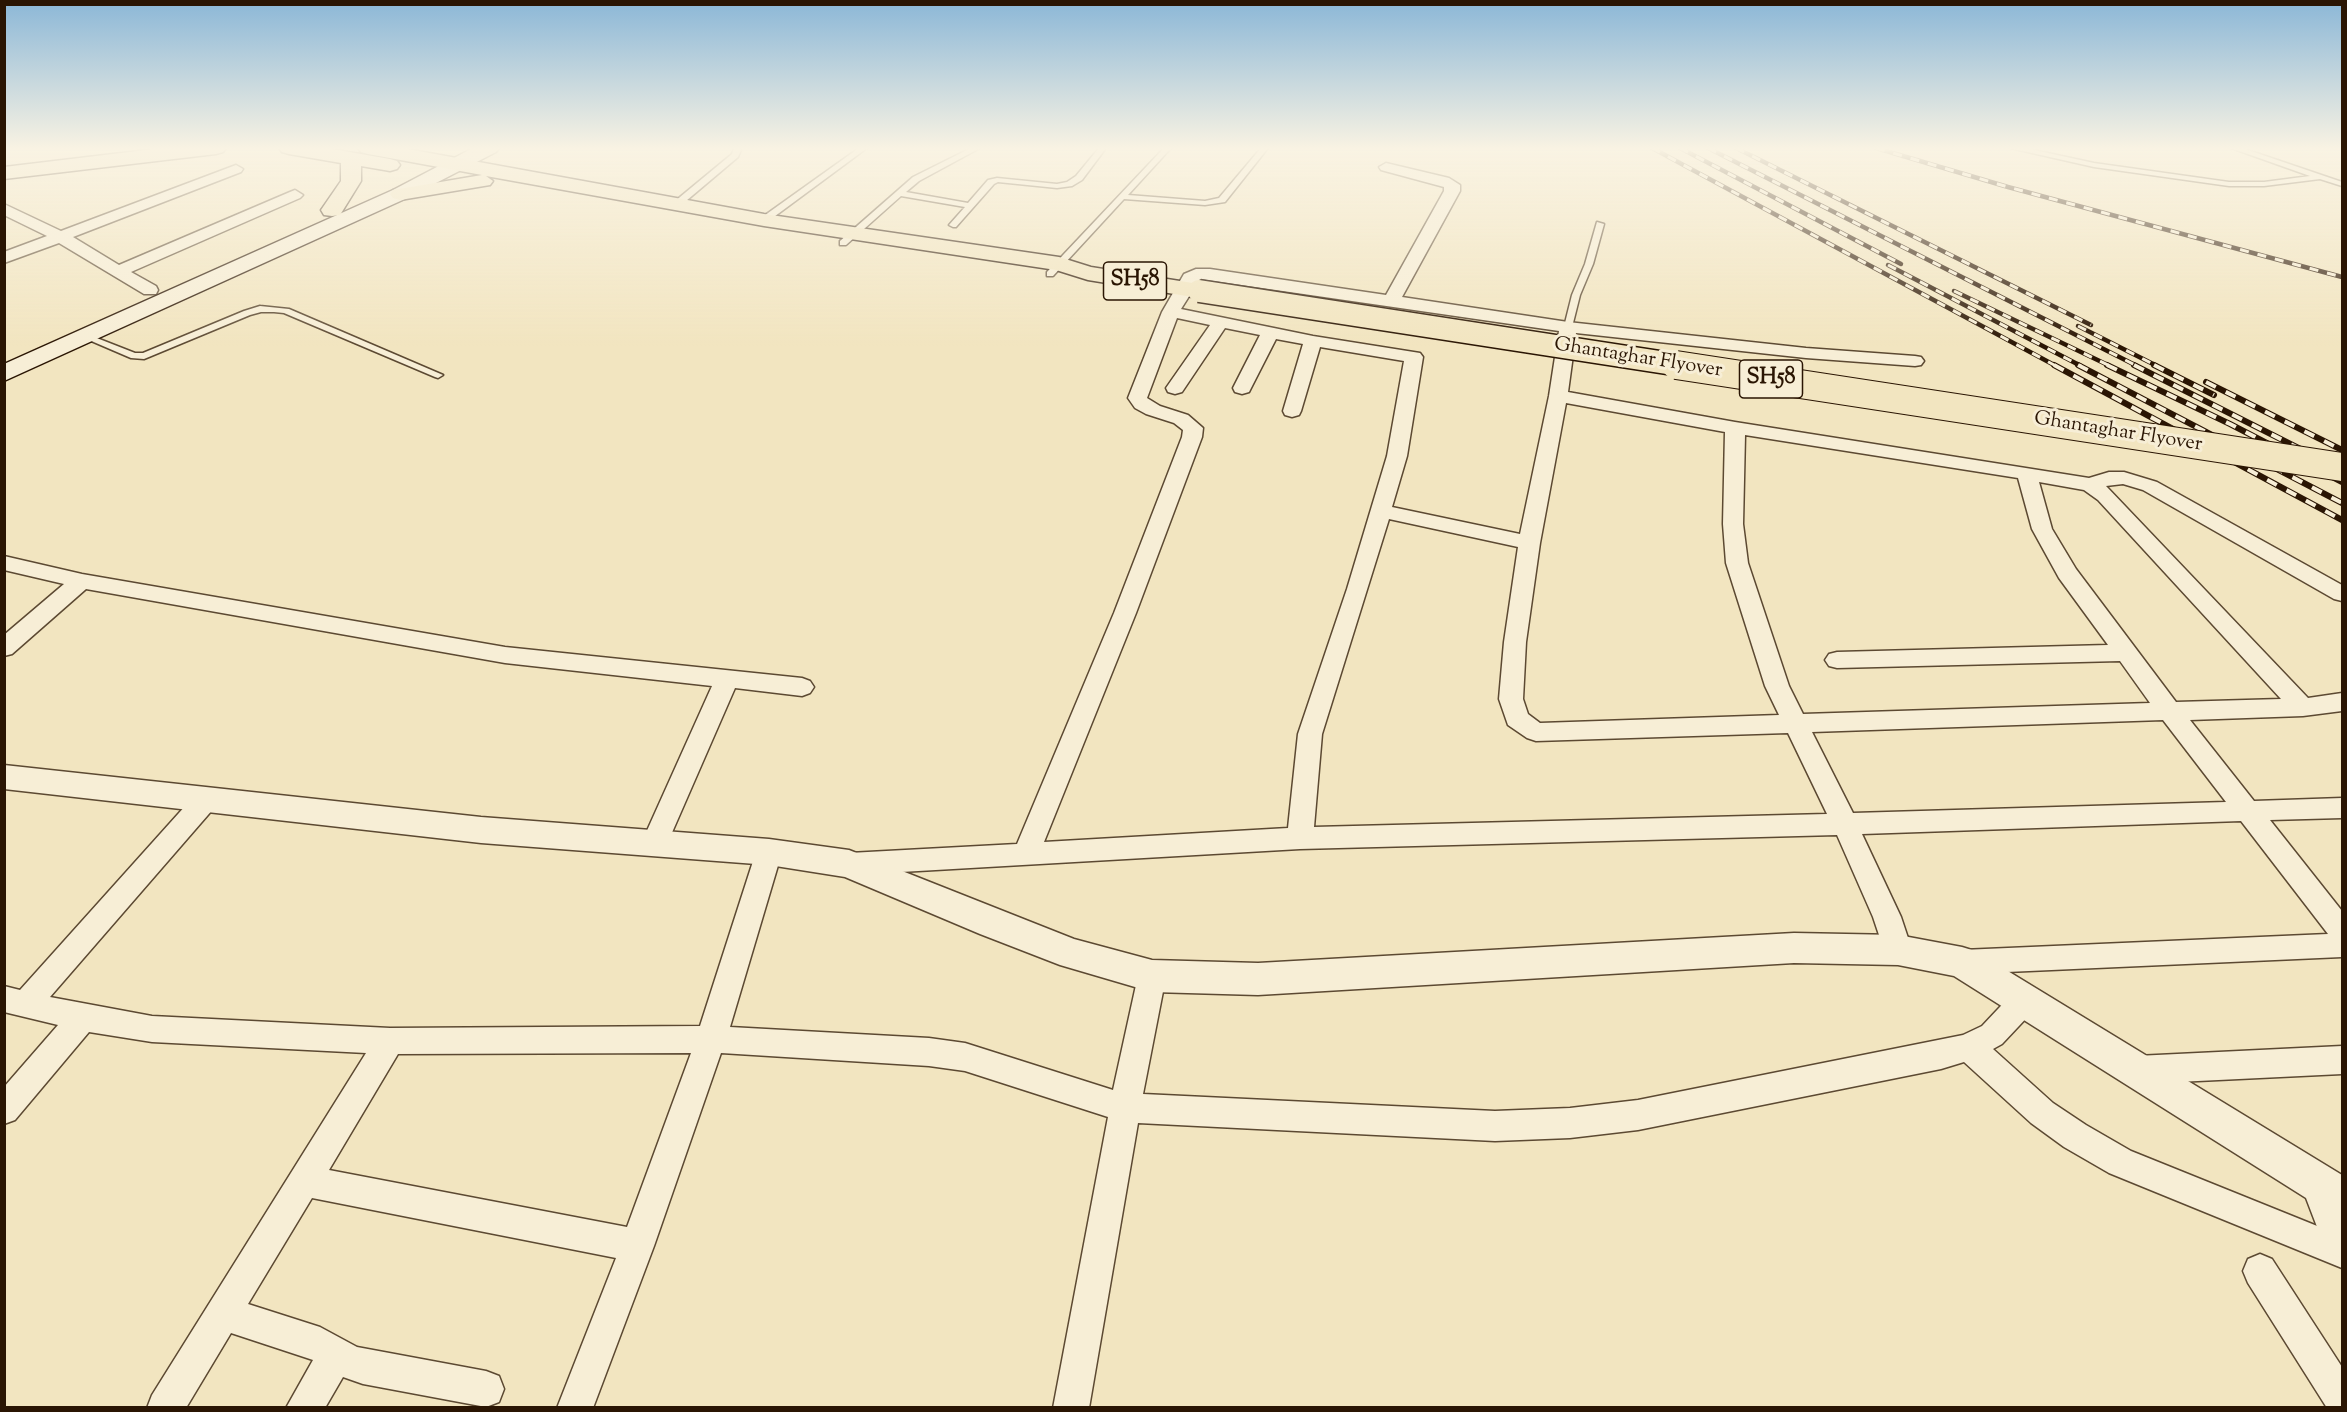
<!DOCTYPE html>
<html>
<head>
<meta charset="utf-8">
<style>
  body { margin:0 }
  #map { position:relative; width:2347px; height:1412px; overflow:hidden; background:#f2e5c0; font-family:"Sorts Mill Goudy",serif }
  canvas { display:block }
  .frame { position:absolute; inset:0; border:6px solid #2a1503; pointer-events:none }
</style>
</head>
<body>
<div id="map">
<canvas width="2347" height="1412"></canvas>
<div class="frame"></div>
</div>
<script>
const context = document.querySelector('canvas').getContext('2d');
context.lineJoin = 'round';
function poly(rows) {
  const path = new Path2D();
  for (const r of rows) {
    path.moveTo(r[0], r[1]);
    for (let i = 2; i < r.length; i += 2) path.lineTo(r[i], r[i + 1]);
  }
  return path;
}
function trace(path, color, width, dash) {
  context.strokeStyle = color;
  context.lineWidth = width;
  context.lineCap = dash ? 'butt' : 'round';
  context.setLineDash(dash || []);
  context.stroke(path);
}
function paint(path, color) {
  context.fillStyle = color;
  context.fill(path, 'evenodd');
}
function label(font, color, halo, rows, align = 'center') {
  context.font = font + ' "Sorts Mill Goudy",serif';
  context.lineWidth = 6;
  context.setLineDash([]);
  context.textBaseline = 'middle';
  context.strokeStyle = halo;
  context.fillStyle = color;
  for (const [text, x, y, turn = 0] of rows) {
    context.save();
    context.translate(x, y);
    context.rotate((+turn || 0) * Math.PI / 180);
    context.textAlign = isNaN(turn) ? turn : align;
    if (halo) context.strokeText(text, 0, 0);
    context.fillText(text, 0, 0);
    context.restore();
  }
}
const service = poly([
  [734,148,742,148,738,157,680,206,674,206,674,202,732,154,734,148],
  [859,148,867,148,767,222,761,222,761,218,859,148],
  [971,148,980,148,919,181,906,192,968,203,988,180,997,178,1057,184,1067,182,1076,176,1099,148,1106,148,1082,180,1072,186,1057,188,998,182,994,184,956,227,953,227,949,225,965,207,901,196,846,245,840,245,840,241,913,177,971,148],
  [1164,148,1171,148,1128,195,1205,201,1219,198,1261,148,1268,148,1225,202,1205,205,1124,199,1053,276,1047,276,1047,272,1164,148],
  [2010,148,2025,148,2094,163,2229,182,2264,182,2310,176,2231,148,2242,148,2342,182,2342,186,2320,179,2264,186,2229,186,2094,167,2010,148],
  [1597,222,1604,224,1593,264,1580,295,1572,327,1565,329,1564,327,1572,295,1585,264,1597,222],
  [260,306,289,309,443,375,438,378,435,377,284,313,274,312,261,312,250,315,144,359,131,358,82,337,83,335,89,335,135,353,143,353,244,311,260,306]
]);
const minor = poly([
  [1386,163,1449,178,1460,185,1460,191,1402,297,1568,322,1806,348,1915,356,1921,357,1924,361,1921,365,1915,366,1806,358,1576,333,1568,392,1735,422,2089,478,2109,472,2124,472,2157,482,2342,585,2342,601,2334,599,2143,490,2123,484,2106,486,2308,698,2342,693,2342,711,2303,716,2190,720,2254,801,2342,798,2342,818,2270,820,2342,911,2342,957,1962,974,1952,971,1948,962,1952,953,1962,950,2328,934,2241,821,1862,834,1901,917,1912,950,1908,959,1898,962,1888,959,1884,950,1873,917,1837,835,1300,849,849,875,840,872,836,864,840,856,849,853,1017,844,1114,613,1182,437,1183,430,1174,423,1146,414,1135,408,1128,398,1162,312,1184,274,1196,269,1210,269,1386,295,1444,191,1444,187,1381,170,1379,167,1386,163],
  [1200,279,1559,331,1549,396,1520,534,1392,507,1407,456,1423,357,1420,353,1313,336,1181,309,1200,279],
  [1177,318,1210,325,1166,388,1168,392,1175,394,1182,392,1225,328,1260,335,1233,388,1235,392,1242,394,1249,392,1251,388,1276,339,1303,344,1283,411,1285,415,1292,417,1299,415,1301,411,1320,347,1404,361,1387,456,1347,589,1298,734,1288,828,1044,842,1136,613,1202,437,1203,428,1188,415,1160,406,1147,398,1177,318],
  [1566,403,1725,432,1723,524,1726,563,1765,686,1779,715,1540,723,1528,714,1523,699,1526,642,1540,543,1566,403],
  [1745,435,2018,478,2032,529,2059,578,2108,645,1837,652,1829,654,1825,660,1829,666,1837,668,2120,661,2150,703,1803,714,1789,686,1748,563,1743,524,1745,435],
  [2039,482,2084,490,2098,500,2281,699,2176,702,2076,569,2052,529,2039,482],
  [1389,519,1518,547,1504,642,1499,699,1508,725,1527,738,1536,741,1788,733,1827,814,1314,827,1322,734,1389,519],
  [2163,720,2226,802,1853,813,1812,732,2163,720],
  [236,165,243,169,241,172,73,237,119,265,290,192,295,190,303,195,300,198,131,272,156,286,158,290,156,294,144,294,59,243,4,263,4,252,47,236,4,215,4,204,61,231,236,165],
  [4,556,82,574,505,647,802,678,810,681,814,687,810,693,802,696,735,688,667,844,663,851,654,855,645,851,641,844,712,686,505,663,86,589,12,654,4,656,4,635,64,584,4,570,4,556],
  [205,791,214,794,218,801,214,808,50,997,152,1016,390,1028,700,1026,756,852,760,844,769,841,778,844,782,852,730,1027,929,1038,965,1043,1113,1090,1138,976,1142,967,1152,964,1162,967,1166,976,1143,1094,1495,1111,1570,1108,1638,1100,1963,1035,1982,1026,2014,992,2024,988,2034,992,2039,1001,2034,1010,2002,1044,1993,1049,2053,1103,2086,1125,2131,1151,2342,1236,2342,1268,2109,1173,2064,1147,2031,1123,1964,1062,1941,1069,1638,1130,1570,1138,1495,1141,1138,1123,1089,1408,1053,1408,1108,1117,965,1071,929,1066,721,1053,654,1246,593,1408,557,1408,616,1258,312,1198,248,1304,320,1327,357,1347,486,1371,499,1376,504,1389,499,1402,486,1407,363,1384,343,1377,325,1408,286,1408,313,1360,231,1333,186,1408,147,1408,152,1395,366,1053,152,1042,89,1032,15,1120,4,1124,4,1087,58,1025,4,1012,4,986,20,990,196,794,205,791],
  [691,1053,627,1227,329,1170,398,1054,691,1053],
  [2342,1046,2342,1074,2136,1084,2125,1080,2121,1070,2125,1060,2136,1056,2342,1046],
  [2260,1254,2272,1259,2342,1367,2342,1408,2327,1408,2248,1283,2243,1271,2248,1259,2260,1254]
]);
const tertiary = poly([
  [4,765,481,817,769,839,849,850,1074,939,1152,960,1258,963,1794,933,1898,935,1962,947,1975,951,2342,1175,2342,1258,2327,1253,2306,1198,1954,976,1898,965,1794,963,1258,995,1152,992,1060,965,980,934,845,877,769,865,481,843,4,789,4,765]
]);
const secondary = poly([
  [473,148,499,148,496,152,407,198,4,381,4,364,393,190,473,148]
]);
const primary = poly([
  [163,148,226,148,223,152,216,154,4,179,4,167,163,148],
  [279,148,326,148,390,159,397,161,400,165,397,169,390,171,361,166,361,181,340,215,332,216,324,215,321,210,341,181,341,163,289,154,282,152,279,148],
  [358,148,402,148,764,214,1059,257,1091,267,1199,284,1207,286,1211,291,1207,296,1199,298,1088,280,1056,270,764,226,486,176,493,181,490,185,400,200,393,198,390,194,393,190,482,175,368,154,361,152,358,148]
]);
trace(service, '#5c4932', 3);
trace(minor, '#5c4932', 3);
trace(tertiary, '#5c4932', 3);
trace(secondary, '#2a1503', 3);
trace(primary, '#2a1503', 3);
paint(service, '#f7eed6');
paint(minor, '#f7eed6');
paint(tertiary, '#f7eed6');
paint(secondary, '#f7eed6');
paint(primary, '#f2e5c0');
const railFar1 = poly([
  [1652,148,2056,366],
  [1680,148,1901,264],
  [1708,148,2137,366],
  [1736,148,2091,325],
  [1876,148,2008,187,2342,277],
  [1888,265,2081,366],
  [1954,291,2110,366],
  [2078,326,2157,366]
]);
const rail = poly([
  [2054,365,2342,520],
  [2078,365,2342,503],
  [2107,365,2230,424,2342,482],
  [2134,365,2342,470],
  [2154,365,2214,395],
  [2206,382,2342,450]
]);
trace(railFar1, '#2a1503', 4.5);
trace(rail, '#2a1503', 6);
trace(railFar1, '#f7eed6', 3, [9]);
trace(rail, '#f7eed6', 4, [11]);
const primaryBridgeFar1 = poly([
  [1199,291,1686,366]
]);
const primaryBridge = poly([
  [1676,365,2342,467]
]);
trace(primaryBridgeFar1, '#2a1503', 25, []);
trace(primaryBridge, '#2a1503', 30, []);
trace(primaryBridgeFar1, '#f2e5c0', 22);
trace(primaryBridge, '#f2e5c0', 28);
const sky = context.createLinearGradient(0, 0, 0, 346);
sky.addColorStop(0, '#8bb7d7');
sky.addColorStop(0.43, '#f9f3e3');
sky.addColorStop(1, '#f9f3e300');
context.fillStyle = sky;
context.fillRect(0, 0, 2347, 346);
label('20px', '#2a1503', '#f7eed6', [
  ["Ghantaghar Flyover",1638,359,9],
  ["Ghantaghar Flyover",2118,433,9]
]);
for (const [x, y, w] of [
  [1135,281,63],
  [1771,379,63]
]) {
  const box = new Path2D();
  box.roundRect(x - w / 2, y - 19, w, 38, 4.5);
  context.fillStyle = '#f7eed6';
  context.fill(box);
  trace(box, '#2a1503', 1.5);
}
label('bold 22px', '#2a1503', null, [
  ["SH58",1135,281],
  ["SH58",1771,379]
]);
</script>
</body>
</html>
